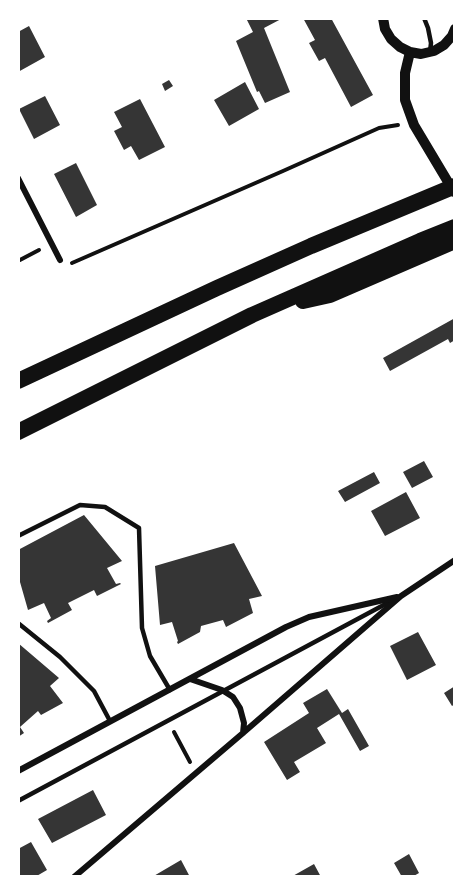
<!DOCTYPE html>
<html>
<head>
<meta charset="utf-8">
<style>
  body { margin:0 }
  #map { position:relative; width:473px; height:895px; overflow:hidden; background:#fff; font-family:"Archivo Narrow",sans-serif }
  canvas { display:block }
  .frame { position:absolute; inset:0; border:20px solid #fff; pointer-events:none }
</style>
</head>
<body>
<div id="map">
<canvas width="473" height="895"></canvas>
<div class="frame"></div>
</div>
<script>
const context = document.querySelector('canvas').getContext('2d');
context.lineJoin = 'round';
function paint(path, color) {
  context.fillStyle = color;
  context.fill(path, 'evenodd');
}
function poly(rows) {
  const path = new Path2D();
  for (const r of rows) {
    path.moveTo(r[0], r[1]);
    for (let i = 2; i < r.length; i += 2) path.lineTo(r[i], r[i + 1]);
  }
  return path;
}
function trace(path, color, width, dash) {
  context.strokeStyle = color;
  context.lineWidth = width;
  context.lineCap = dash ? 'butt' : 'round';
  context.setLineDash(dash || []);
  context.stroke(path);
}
paint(poly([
  [246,18,283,18,264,28,290,92,265,103,259,91,257,92,236,41,253,32],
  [303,18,331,18,373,95,351,107,325,58,319,61,309,43,315,40],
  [29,26,45,57,18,72,18,32],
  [169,80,173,86,165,91,162,84],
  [245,82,259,109,229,126,214,100],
  [45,96,60,125,34,139,19,109],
  [140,99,165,147,139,160,131,146,124,150,114,131,122,127,114,112],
  [76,163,97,205,76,217,54,174],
  [455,318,455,340,450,343,448,339,390,371,383,358],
  [424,461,433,477,412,488,403,472],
  [374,472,380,483,345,502,338,491],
  [406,492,420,518,385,536,371,511],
  [84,515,122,561,107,568,116,584,120,583,121,584,97,596,94,590,68,603,72,610,48,623,47,621,51,618,44,603,28,610,18,575,18,550],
  [234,543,262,596,249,599,253,613,226,627,223,620,201,626,200,632,178,644,177,642,178,641,172,622,160,625,155,566],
  [418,632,436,665,407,680,390,646],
  [18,643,59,678,50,686,63,703,41,715,38,711,20,727,24,733,18,737],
  [455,686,455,704,452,706,444,693],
  [327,689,342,713,348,709,369,746,360,751,339,714,317,728,326,743,294,762,300,772,287,780,264,742,309,713,303,703],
  [93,790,106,815,52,843,38,819],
  [31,842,47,870,35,877,18,877,18,849],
  [409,854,419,873,412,877,402,877,394,863],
  [181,860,190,877,152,877],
  [314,864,321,877,291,877]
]), '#353535');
trace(poly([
  [18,261,39,250],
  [72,263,283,171,379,128,398,125],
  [174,732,190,762]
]), '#111', 4);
trace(poly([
  [424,18,428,28,431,43,430,52],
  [18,536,80,505,105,507,139,528,142,628,150,656,170,690],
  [18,623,60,657,94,691,110,721],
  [18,801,393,600]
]), '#111', 4.5);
trace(poly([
  [18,178,60,260],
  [190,679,222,690,233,697,240,708,244,723,243,733],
  [18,771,286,627,309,617,397,597],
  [74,877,243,733,401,596,455,560]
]), '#111', 6);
trace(poly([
  [383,18,385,29,391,39,400,47,410,52,421,54,434,51,444,45,452,36,455,29],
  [410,52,405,73,405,100,414,125,454,192]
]), '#111', 10);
trace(poly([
  [303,301,330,295,455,241],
  [18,381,217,288,311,246,455,186],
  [18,432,252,315,420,241,455,227]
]), '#111', 16);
</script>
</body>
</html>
